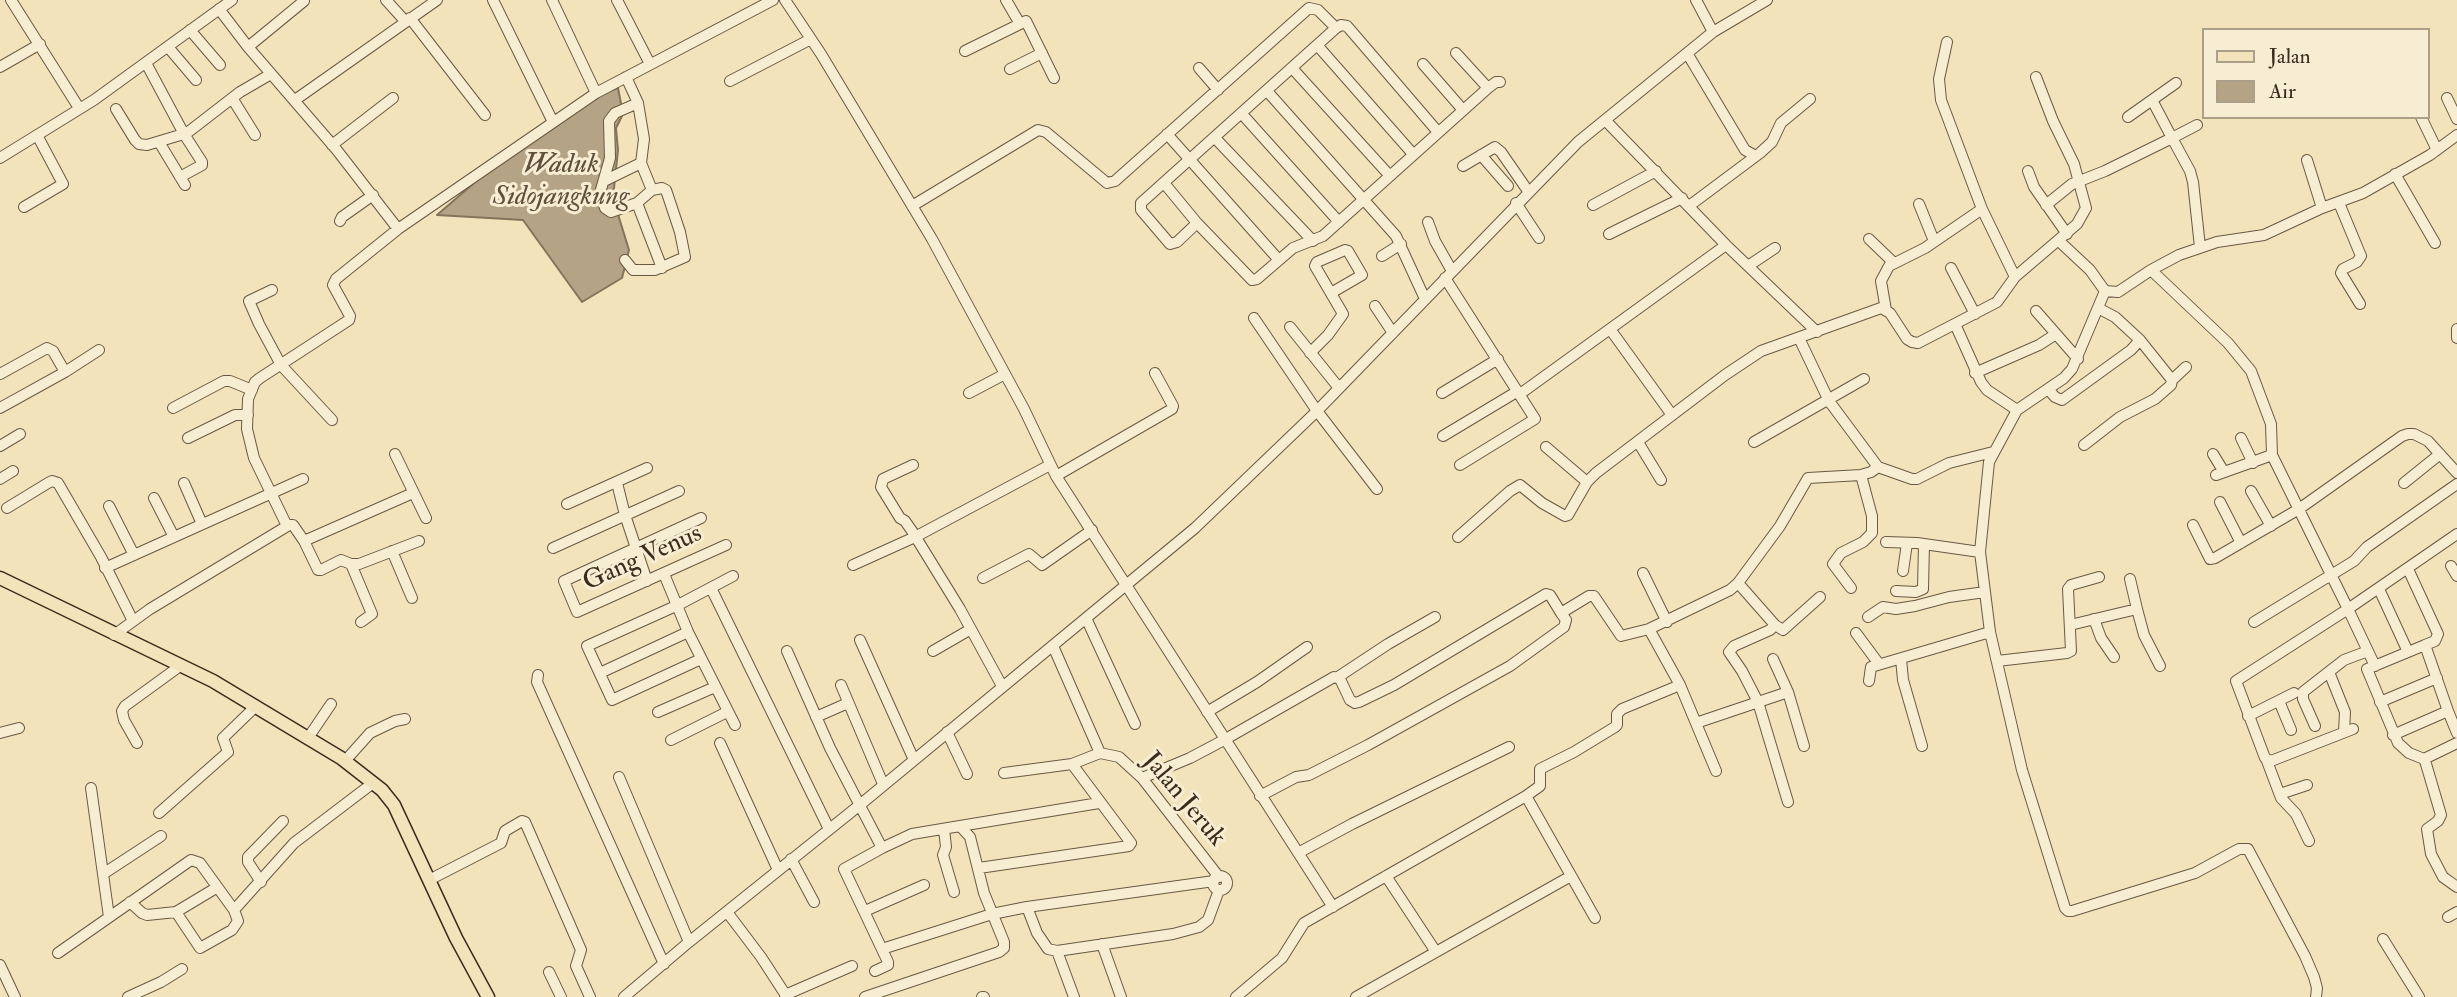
<!DOCTYPE html>
<html>
<head>
<meta charset="utf-8">
<style>
  body { margin:0 }
  #map { position:relative; width:2457px; height:997px; overflow:hidden; background:#f3e3bb; font-family:"IM FELL Double Pica",serif }
  canvas { display:block }
  .legend { position:absolute; left:2202px; top:28px; width:228px; height:91px; box-sizing:border-box; background:#f7edd3; border:2px solid #ac9f8a; margin:0; padding:9px 12px; list-style:none; font-size:21px; color:#3b2b1c }
  .legend li { display:flex; align-items:center; gap:14px; height:35px }
  .legend b { width:35px; border:2px solid #ac9f8a }
</style>
</head>
<body>
<div id="map">
<canvas width="2457" height="997"></canvas>
<ul class="legend">
<li><b style="height:9px;background:#f3e3bb"></b>Jalan</li>
<li><b style="height:19px;background:#b4a485"></b>Air</li>
</ul>
</div>
<script>
const context = document.querySelector('canvas').getContext('2d');
context.lineJoin = 'round';
function paint(path, color) {
  context.fillStyle = color;
  context.fill(path, 'evenodd');
}
function poly(rows) {
  const path = new Path2D();
  for (const r of rows) {
    if (r.length === 3) {
      path.moveTo(r[0] + r[2], r[1]);
      path.arc(r[0], r[1], r[2], 0, 2 * Math.PI);
      continue;
    }
    path.moveTo(r[0], r[1]);
    for (let i = 2; i < r.length; i += 2) path.lineTo(r[i], r[i + 1]);
  }
  return path;
}
function trace(path, color, width, dash) {
  context.strokeStyle = color;
  context.lineWidth = width;
  context.lineCap = dash ? 'butt' : 'round';
  context.setLineDash(dash || []);
  context.stroke(path);
}
function label(font, color, halo, rows, align = 'center') {
  context.font = font + ' "IM FELL Double Pica",serif';
  context.lineWidth = 6;
  context.setLineDash([]);
  context.textBaseline = 'middle';
  context.strokeStyle = halo;
  context.fillStyle = color;
  for (const [text, x, y, turn = 0] of rows) {
    context.save();
    context.translate(x, y);
    context.rotate((+turn || 0) * Math.PI / 180);
    context.textAlign = isNaN(turn) ? turn : align;
    if (halo) context.strokeText(text, 0, 0);
    context.fillText(text, 0, 0);
    context.restore();
  }
}
const water = poly([
  [618,88,623,114,616,128,618,150,613,198,629,250,622,278,582,302,523,220,437,215,496,164,584,101,618,88]
]);
paint(water, '#b4a485');
trace(water, '#84745b', 2);
const minor = poly([
  [11,0,79,108],
  [386,0,405,21],
  [493,0,553,122],
  [552,0,596,93],
  [617,0,650,64],
  [785,0,821,54,932,239,1024,409,1056,476,1333,907],
  [1006,0,1020,24],
  [1696,0,1713,32],
  [219,9,248,47,336,149,398,229],
  [410,18,485,115],
  [1336,28,1341,25,1347,26,1438,132],
  [190,30,220,65],
  [1947,42,1939,79,1941,100,1982,209,2015,277],
  [1317,45,1413,154],
  [168,47,196,80],
  [248,47,304,1],
  [965,51,1026,21,1054,78],
  [1456,53,1488,88],
  [1687,53,1745,150,1754,155],
  [146,63,184,134,202,162,202,165,180,177],
  [1423,64,1463,110],
  [0,67,40,44],
  [1199,68,1218,90],
  [1292,68,1390,176],
  [1010,69,1042,53],
  [626,77,638,103,615,113,609,121,610,158,600,193,605,208,611,212,637,203,652,190,641,163,644,139,638,103],
  [730,81,811,39],
  [1267,91,1396,236,1425,299],
  [232,98,255,135],
  [2447,98,2457,119],
  [295,100,437,0],
  [2152,100,2172,138,2197,125],
  [116,109,135,140,139,144,147,145,187,133,240,92,271,74],
  [1242,114,1339,222],
  [2128,117,2176,83],
  [2421,117,2437,150],
  [1605,120,1726,245,1817,332],
  [1167,134,1278,259],
  [1215,138,1313,241],
  [159,142,185,185],
  [332,145,393,98],
  [1481,155,1508,186],
  [0,158,94,100,232,0],
  [2307,160,2322,208],
  [1463,166,1495,147,1501,152,1528,191],
  [2028,171,2034,187,2067,234],
  [2395,174,2435,243],
  [604,181,641,163],
  [1164,183,1197,223,1252,280,1257,279,1293,248,1323,236,1488,88,1496,82,1500,82],
  [637,203,662,268],
  [1516,203,1539,238],
  [2339,203,2361,256,2357,262,2343,269,2341,273,2360,304],
  [1919,204,1934,241],
  [1593,205,1656,171],
  [2046,205,2072,184,2105,171,2172,138,2190,171,2193,182,2200,247],
  [912,206,1038,130,1046,132,1107,183,1115,181,1309,8,1318,10,1336,28,1141,203,1141,210,1170,244,1177,242,1197,223],
  [1689,206,1760,153,1772,142,1781,123,1810,99],
  [24,207,63,184,37,135],
  [340,221,342,217,373,195],
  [1428,222,1435,241,1452,271],
  [1609,234,1682,198],
  [1869,239,1894,263],
  [2059,241,2090,270,2105,291],
  [1382,256,1401,244],
  [625,260,633,270,655,270,685,257,680,232,666,190,662,188,652,190],
  [1748,266,1775,248],
  [1951,268,1975,314],
  [2151,270,2228,343,2251,371,2271,424,2272,455,2348,609,2236,681,2265,758,2271,761,2353,729],
  [1445,278,1535,419,1460,465],
  [272,290,249,301,259,324,281,365,332,420],
  [1375,306,1393,333],
  [1886,310,1881,281,1889,266,1925,248,1982,209],
  [2036,311,2078,359],
  [1254,318,1317,411,1377,489],
  [1955,324,1981,382,1987,390,2017,410],
  [1290,327,1339,388],
  [1610,329,1672,415],
  [2457,329,2457,338],
  [1799,338,1829,401,1878,467],
  [2140,340,2172,380,2186,367],
  [1310,353,1328,335,1343,314,1315,266,1317,262,1345,250,1348,251,1362,275,1331,293],
  [1975,373,2039,345,2056,334],
  [0,374,47,348,53,351,65,372],
  [2048,389,2055,397,2062,400,2131,350,2140,340,2115,317,2098,308],
  [969,393,1005,374],
  [1442,393,1498,359],
  [1520,394,1726,245],
  [0,408,65,372,99,350],
  [173,408,224,381,230,381,252,390],
  [1443,436,1518,391],
  [188,438,235,415,248,415],
  [2241,438,2253,463],
  [1638,442,1661,480],
  [1754,442,1864,379],
  [2084,445,2120,417,2155,399,2171,385,2172,380],
  [0,446,20,434],
  [1546,447,1587,482],
  [395,454,426,518],
  [2213,454,2224,472],
  [913,465,883,479,881,487,900,518,905,521,912,531,960,609,1002,686],
  [2216,475,2272,455],
  [1056,476,1172,409,1173,406,1155,373],
  [0,479,13,471],
  [184,483,202,524],
  [617,483,625,515,647,581],
  [2404,483,2440,454],
  [2251,491,2271,526],
  [154,498,174,537],
  [2220,502,2241,543],
  [567,504,647,468],
  [109,506,134,555],
  [7,508,48,483,52,481,58,483,101,557,133,621],
  [701,518,564,581,577,612,726,545],
  [2193,525,2210,559,2215,558,2299,509,2402,436,2408,434,2414,434,2428,441,2457,473],
  [287,526,254,458,247,429,248,399,255,382,260,378,349,320,350,316,333,285,336,279,398,229,596,93,773,0],
  [1458,537,1510,491,1520,485,1542,503,1565,516,1568,515,1587,482,1596,473,1725,375,1761,351,1881,308,1890,313,1907,339,1912,342,1918,343,1997,302,2015,277,2077,224,2086,208,2074,164,2053,121,2036,77],
  [304,541,413,493],
  [1886,542,1917,543,1980,552],
  [553,548,679,491],
  [392,551,412,598],
  [351,564,372,614,361,622],
  [853,565,915,537,1050,465],
  [2451,566,2457,576],
  [105,568,303,479],
  [1903,571,1907,543],
  [1643,573,1667,622],
  [664,574,688,632,735,725],
  [983,578,1029,554,1042,565,1092,530],
  [2130,579,2137,609],
  [1738,583,1775,625,1770,630,1734,646,1729,652,1742,671,1758,702,1788,802],
  [711,588,829,829],
  [1851,588,1833,564,1841,553,1863,542,1872,533,1872,516,1861,475],
  [2379,589,2408,652],
  [1896,591,1916,592,1923,589,1924,544],
  [1868,617,1883,607,1896,609,1915,606,1949,597,1985,592],
  [1086,618,1135,724],
  [2094,619,2101,638,2114,657],
  [2254,622,2354,561,2367,547,2457,484],
  [1775,625,1783,630,1820,597],
  [2070,625,2137,609,2144,635,2160,666],
  [1649,629,1680,685,1716,771],
  [1856,633,1879,664],
  [114,635,150,609,289,525,293,525,304,541,318,570,321,570,341,560,351,564,359,564,419,541],
  [860,640,914,760],
  [2425,645,2367,669,2398,743,2409,753,2424,759,2426,764,2441,815,2438,821,2427,829,2431,854,2443,877,2457,887],
  [1053,646,1100,753],
  [787,651,830,748,882,848,912,834,960,826,970,837,984,893,1004,942,1004,948,999,952,865,997],
  [933,651,971,629],
  [701,659,612,700,587,646,678,605,733,576],
  [1773,659,1788,692,1804,746],
  [1901,659,1903,680,1922,746],
  [1997,661,2067,653,2071,651,2068,589,2071,585,2099,577],
  [2375,666,2348,609,2457,534],
  [2329,672,2345,712,2344,732],
  [600,673,688,632],
  [538,675,537,682,664,964],
  [1338,677,1388,644,1435,617],
  [1869,681,1871,667,1990,632],
  [841,685,883,784],
  [2279,701,2291,730],
  [2380,702,2437,678],
  [2448,711,2457,733],
  [658,712,715,687],
  [1207,712,1257,682,1307,647],
  [2248,716,2294,693],
  [816,717,848,703],
  [1696,723,1788,692],
  [2315,726,2303,699,2303,692,2344,660,2368,651],
  [947,732,967,774],
  [0,733,19,728],
  [2393,735,2448,711,2425,645,2435,641,2438,634,2408,569],
  [308,738,331,704],
  [671,740,727,712],
  [137,743,124,720,122,711,125,706,180,666],
  [720,743,778,870],
  [2424,759,2457,743],
  [345,761,370,733,395,721,405,719],
  [2267,761,2281,798,2296,814,2309,841],
  [1004,773,1072,764,1100,753,1119,757,1142,778,1219,877],
  [619,777,689,942],
  [1142,778,1190,758,1224,740,1334,677,1340,679,1350,700,1355,703,1359,702,1394,685,1546,594,1550,595,1561,613,1589,596,1594,596,1621,636,1649,629,1730,590,1738,583,1780,526,1808,478,1861,475,1871,472,1878,467,1912,479,1917,479,1949,463,1993,452],
  [91,788,109,917],
  [2280,794,2307,785],
  [1260,796,1296,777,1309,775,1368,745,1510,666,1564,627,1566,620,1561,613],
  [1526,796,1540,786,1540,769,1574,752,1615,727,1617,725,1617,714,1622,709,1680,685],
  [159,813,228,752,223,738,255,707],
  [960,826,1099,803],
  [944,829,946,847,943,855,954,892],
  [1298,853,1352,824,1509,747],
  [791,859,814,902],
  [979,868,1129,846,1131,843,1072,764],
  [103,874,161,836],
  [1386,876,1436,952],
  [1220,883,7],
  [429,880,501,843,505,831,522,821,525,822,581,950,576,966,590,997],
  [261,882,248,862,248,857,283,821],
  [130,902,142,913,147,915,176,912,216,888],
  [1027,907,1037,933,1048,949,1057,951,1173,934,1199,927,1208,920,1219,890],
  [234,910,294,843,373,783],
  [865,911,924,885],
  [727,912,761,957,787,997],
  [2448,917,2457,912],
  [2383,939,2419,997],
  [1102,944,1121,997],
  [882,949,992,914,1027,907,1214,881],
  [1057,951,1074,997],
  [58,953,191,860,200,863,234,910,238,921,232,930,200,948,176,912],
  [0,965,15,997],
  [875,971,888,965,888,962,844,869,882,848],
  [549,972,561,997],
  [785,995,852,966],
  [128,997,161,982,182,969],
  [624,997,689,942,861,804,1195,528,1317,411,1578,142,1713,32,1767,0],
  [982,997,984,997],
  [1236,997,1282,958,1304,923,1526,796,1595,918],
  [1356,997,1571,876],
  [2316,997,2317,988,2314,977,2305,956,2248,849,2239,849,2195,873,2072,911,2068,911,2065,908,2022,770,1990,632,1980,552,1989,462,2017,410,2064,378,2072,369,2105,291,2118,292,2151,270,2179,255,2217,242,2264,235,2322,208,2363,193,2430,155,2457,135]
]);
const major = poly([
  [0,578,213,681,341,758,382,790,394,805,456,938,488,997]
]);
trace(minor, '#695944', 12);
trace(major, '#3b2b1c', 15);
trace(minor, '#f7edd3', 10);
trace(major, '#f3e3bb', 12);
label('26px', '#3b2b1c', '#f7edd3', [
  ["Gang Venus",643,559,-24],
  ["Jalan Jeruk",1183,800,50]
]);
label('italic 28px', '#5f4f3c', '#f7edd3', [
  ["Waduk",561,166],
  ["Sidojangkung",561,198]
]);
</script>
</body>
</html>
